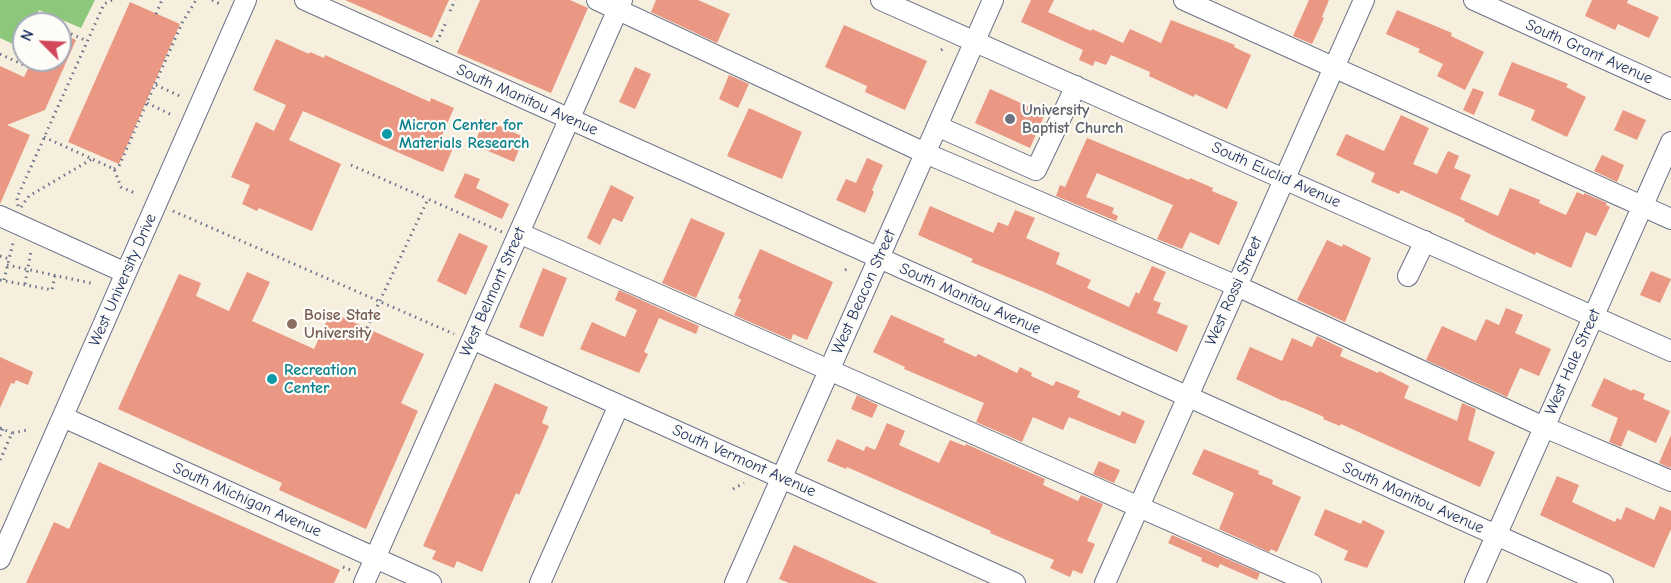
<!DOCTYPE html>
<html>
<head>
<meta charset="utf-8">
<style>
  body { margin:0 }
  #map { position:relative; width:1671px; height:583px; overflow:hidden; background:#f6efdd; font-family:"Comic Neue",sans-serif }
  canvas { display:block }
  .north { position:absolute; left:12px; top:12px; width:60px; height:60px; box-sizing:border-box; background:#fdfcf7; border:2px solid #a3aaba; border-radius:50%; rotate:294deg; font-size:16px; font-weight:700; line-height:24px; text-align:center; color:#1b2f5e }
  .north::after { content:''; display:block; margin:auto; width:21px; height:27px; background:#d1495b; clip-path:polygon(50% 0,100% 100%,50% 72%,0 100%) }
</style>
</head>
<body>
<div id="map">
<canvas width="1671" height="583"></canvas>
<div class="north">N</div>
</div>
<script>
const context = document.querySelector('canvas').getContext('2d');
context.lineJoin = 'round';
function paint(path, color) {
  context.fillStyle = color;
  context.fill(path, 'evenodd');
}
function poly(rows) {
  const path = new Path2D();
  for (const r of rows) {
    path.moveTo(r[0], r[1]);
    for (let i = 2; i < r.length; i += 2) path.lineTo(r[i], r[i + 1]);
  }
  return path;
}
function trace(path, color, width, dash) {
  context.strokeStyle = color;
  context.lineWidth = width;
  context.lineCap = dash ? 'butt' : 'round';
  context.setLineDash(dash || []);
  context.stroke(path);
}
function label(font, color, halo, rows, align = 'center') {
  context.font = font + ' "Comic Neue",sans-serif';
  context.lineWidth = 4.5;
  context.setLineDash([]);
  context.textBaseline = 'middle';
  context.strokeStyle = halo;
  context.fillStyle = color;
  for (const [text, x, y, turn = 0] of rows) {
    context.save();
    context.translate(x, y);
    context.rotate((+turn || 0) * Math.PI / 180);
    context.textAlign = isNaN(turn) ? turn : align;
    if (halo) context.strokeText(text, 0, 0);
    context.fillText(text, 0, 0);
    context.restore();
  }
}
paint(poly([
  [0,0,95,0,81,28,39,10,33,24,24,24,24,43,22,48,0,38]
]), '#8cc77c');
paint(poly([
  [345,0,449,0,432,38],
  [480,0,570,0,588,8,551,93,457,53],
  [656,0,698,0,730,14,717,43,651,12],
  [1031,0,1054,0,1048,12,1091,31,1092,29,1123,43,1130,29,1161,43,1171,20,1235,45,1234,47,1251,55,1227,109,1195,94,1194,97,1149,76,1150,72,1111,55,1106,65,1095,61,1093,66,1079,60,1083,50,1021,22],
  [1309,0,1329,0,1322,17,1324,18,1312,44,1293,36],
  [1592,0,1628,0,1627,3,1659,17,1649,38,1618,24,1615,30,1585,16],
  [130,2,180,24,119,164,68,142],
  [1397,10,1452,33,1451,36,1484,52,1465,90,1437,76,1443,64,1418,52,1420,49,1386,34],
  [844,25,927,61,905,110,865,92,867,86,825,67],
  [60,33,76,40,45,110,7,125,30,135,0,204,0,66,24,77,32,60,60,60],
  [276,39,309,54,310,52,324,58,325,55,430,102,431,98,454,108,439,142,453,148,443,172,303,111,289,140,341,164,312,231,259,208,257,211,242,204,250,185,231,177,256,122,274,131,286,105,253,90],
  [1512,62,1568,84,1566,87,1586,97,1567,137,1531,120,1535,110,1498,95],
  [635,67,651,74,635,109,619,102],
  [729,75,749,84,738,108,719,99],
  [1473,88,1484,92,1474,115,1463,110],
  [990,89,1045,114,1030,148,975,123],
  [749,108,802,132,782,179,727,156],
  [1623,110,1646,120,1637,140,1614,130],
  [1401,115,1429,128,1413,164,1437,174,1448,151,1459,156,1454,168,1471,175,1460,199,1498,216,1510,188,1540,200,1539,203,1566,215,1577,192,1584,195,1584,193,1607,203,1606,205,1610,207,1596,236,1586,232,1571,268,1536,252,1535,255,1490,234,1464,221,1465,219,1401,190,1399,194,1371,182,1375,173,1336,155,1346,134,1384,151],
  [484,119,524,137,514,162,474,145],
  [1087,138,1189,180,1190,178,1213,188,1212,191,1238,202,1219,245,1190,232,1182,249,1157,239,1173,205,1097,173,1086,197,1114,208,1112,213,1118,216,1116,221,1056,196,1060,185,1065,187],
  [1602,155,1624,165,1617,182,1594,171],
  [867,158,883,165,872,190,874,192,865,213,836,200,846,179,856,183],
  [465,173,480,179,476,188,509,204,502,219,454,197],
  [611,185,634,197,622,222,613,218,600,245,587,238],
  [930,206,993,233,998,222,1008,226,1015,210,1035,218,1026,238,1060,253,1056,264,1091,280,1087,288,1129,307,1136,292,1139,294,1152,266,1166,272,1153,300,1161,303,1157,313,1188,326,1177,352,1044,292,971,262,973,259,918,235],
  [691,218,725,233,696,298,662,283],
  [459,233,488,246,466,295,437,281],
  [1327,240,1342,247,1343,244,1371,258,1345,322,1297,300],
  [760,249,833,282,807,340,793,334,791,340,734,315,741,300,738,298],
  [543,268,567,278,543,337,519,327],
  [1651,271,1671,279,1660,303,1640,295],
  [247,272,270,282,252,321,314,349,331,312,424,354,401,403,418,411,366,529,279,490,282,483,118,409,179,274,201,283,196,296,229,311],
  [619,290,699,326,696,334,659,318,644,352,648,354,639,373,580,349,592,322,625,337,637,310,615,300],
  [1506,308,1523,315,1515,333,1551,349,1539,376,1520,368,1507,397,1426,360,1442,326,1476,341,1486,319,1499,325],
  [891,315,945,339,943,342,976,357,978,354,1017,373,1020,367,1032,373,1031,376,1053,386,1056,381,1080,391,1077,397,1120,416,1122,411,1145,421,1135,444,1069,417,1063,430,1033,417,1022,442,976,422,984,403,904,369,905,367,873,352],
  [1317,336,1343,349,1340,356,1378,373,1379,371,1409,386,1404,398,1457,421,1462,403,1476,409,1468,440,1495,452,1480,487,1341,424,1340,426,1323,419,1324,417,1284,400,1283,401,1236,379,1250,347,1282,361,1292,338,1312,347],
  [0,357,33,372,28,385,16,380,14,384,11,383,0,408],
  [1604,378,1632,391,1633,389,1645,394,1643,399,1670,411,1656,443,1628,430,1621,447,1609,442,1618,418,1591,406],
  [495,383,548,407,542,423,549,426,519,495,516,493,482,572,457,561,454,568,432,559,436,551,423,546],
  [857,395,878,405,872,418,851,409],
  [887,423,905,431,899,445,939,463,950,440,965,446,966,444,1045,479,1043,485,1078,501,1081,495,1103,504,1087,541,1095,544,1082,574,1073,570,1070,577,1050,568,1054,560,990,533,991,531,847,467,846,469,827,461,837,439,864,451,866,446,875,450],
  [1671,435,1671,466,1670,468,1659,463],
  [1204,449,1259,471,1258,474,1273,480,1272,484,1301,497,1277,552,1271,549,1269,552,1219,529,1234,493,1192,474],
  [1099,461,1120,470,1114,483,1093,474],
  [99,462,340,570,334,583,26,583,54,522,69,529],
  [1557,476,1579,485,1572,502,1615,522,1617,518,1621,520,1626,507,1654,520,1660,506,1671,511,1671,529,1654,568,1540,515],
  [1325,509,1361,524,1363,520,1385,531,1367,568,1344,560,1348,551,1314,535],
  [1172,535,1260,573,1257,580,1220,564,1218,568,1201,561,1202,558,1168,543],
  [794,545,878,583,789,583,779,579]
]), '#ea9783');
const minor = poly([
  [305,0,1603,583],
  [597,0,925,153,1237,286,1544,427,1671,481],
  [881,0,1671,351],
  [1184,0,1671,219],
  [1474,0,1671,89],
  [937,126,1036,170,1076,86],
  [0,216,126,273],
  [519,233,1311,583],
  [1408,276,1425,241],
  [472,339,1015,583],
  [63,417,431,583],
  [0,559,246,0],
  [364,583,622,0],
  [540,583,619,405],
  [735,583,993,0],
  [1105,583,1364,0],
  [1475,583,1671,142]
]);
trace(minor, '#68728a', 22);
trace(poly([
  [212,0,220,4],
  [450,11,455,0],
  [156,14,162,0],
  [42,24,43,22,48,24],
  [60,29,87,41],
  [437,42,447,20],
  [941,50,943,49],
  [0,54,24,65,26,60],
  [156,85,180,96],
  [147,103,172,115],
  [44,137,114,169,121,187,137,194],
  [351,165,428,199],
  [114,169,119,166,182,23,196,0],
  [18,206,17,198,104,4,112,0],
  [21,207,29,196,92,159],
  [173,211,454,334],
  [0,256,9,259],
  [7,265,95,284],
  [845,270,847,269],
  [0,280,52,290,55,275],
  [4,280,13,243],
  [25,284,31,251],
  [367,328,428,199,502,232],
  [0,428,12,433],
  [0,436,3,429],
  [0,460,12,433,29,430],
  [733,489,744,483],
  [343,567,353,571]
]), '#68728a', 3, [1.5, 4.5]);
trace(minor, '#fff', 20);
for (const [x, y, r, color] of [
  [1010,119,6,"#6b7280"],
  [387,134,6,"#0f9aa8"],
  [292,324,6,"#8d6e63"],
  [272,379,6,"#0f9aa8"]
]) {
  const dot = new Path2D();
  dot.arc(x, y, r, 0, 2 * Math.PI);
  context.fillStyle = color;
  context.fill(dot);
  trace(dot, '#fdfcf7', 2);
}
label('16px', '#1b2f5e', '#fdfcf7', [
  ["South Grant Avenue",1589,52,24],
  ["South Manitou Avenue",527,100,24],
  ["South Euclid Avenue",1276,175,24],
  ["West University Drive",123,280,-66],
  ["West Rossi Street",1234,291,-66],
  ["West Belmont Street",493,292,-66],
  ["West Beacon Street",864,292,-66],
  ["South Manitou Avenue",970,299,24],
  ["West Hale Street",1573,362,-66],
  ["South Vermont Avenue",744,461,24],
  ["South Manitou Avenue",1413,498,24],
  ["South Michigan Avenue",247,500,24]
]);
label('bold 16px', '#5b616d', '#fdfcf7', [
  ["University",1022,110],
  ["Baptist Church",1022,128]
], 'left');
label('bold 16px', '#0d838f', '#fdfcf7', [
  ["Micron Center for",399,125],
  ["Materials Research",399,143],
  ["Recreation",284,370],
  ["Center",284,388]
], 'left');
label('bold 16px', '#785e54', '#fdfcf7', [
  ["Boise State",304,315],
  ["University",304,333]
], 'left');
</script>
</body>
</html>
